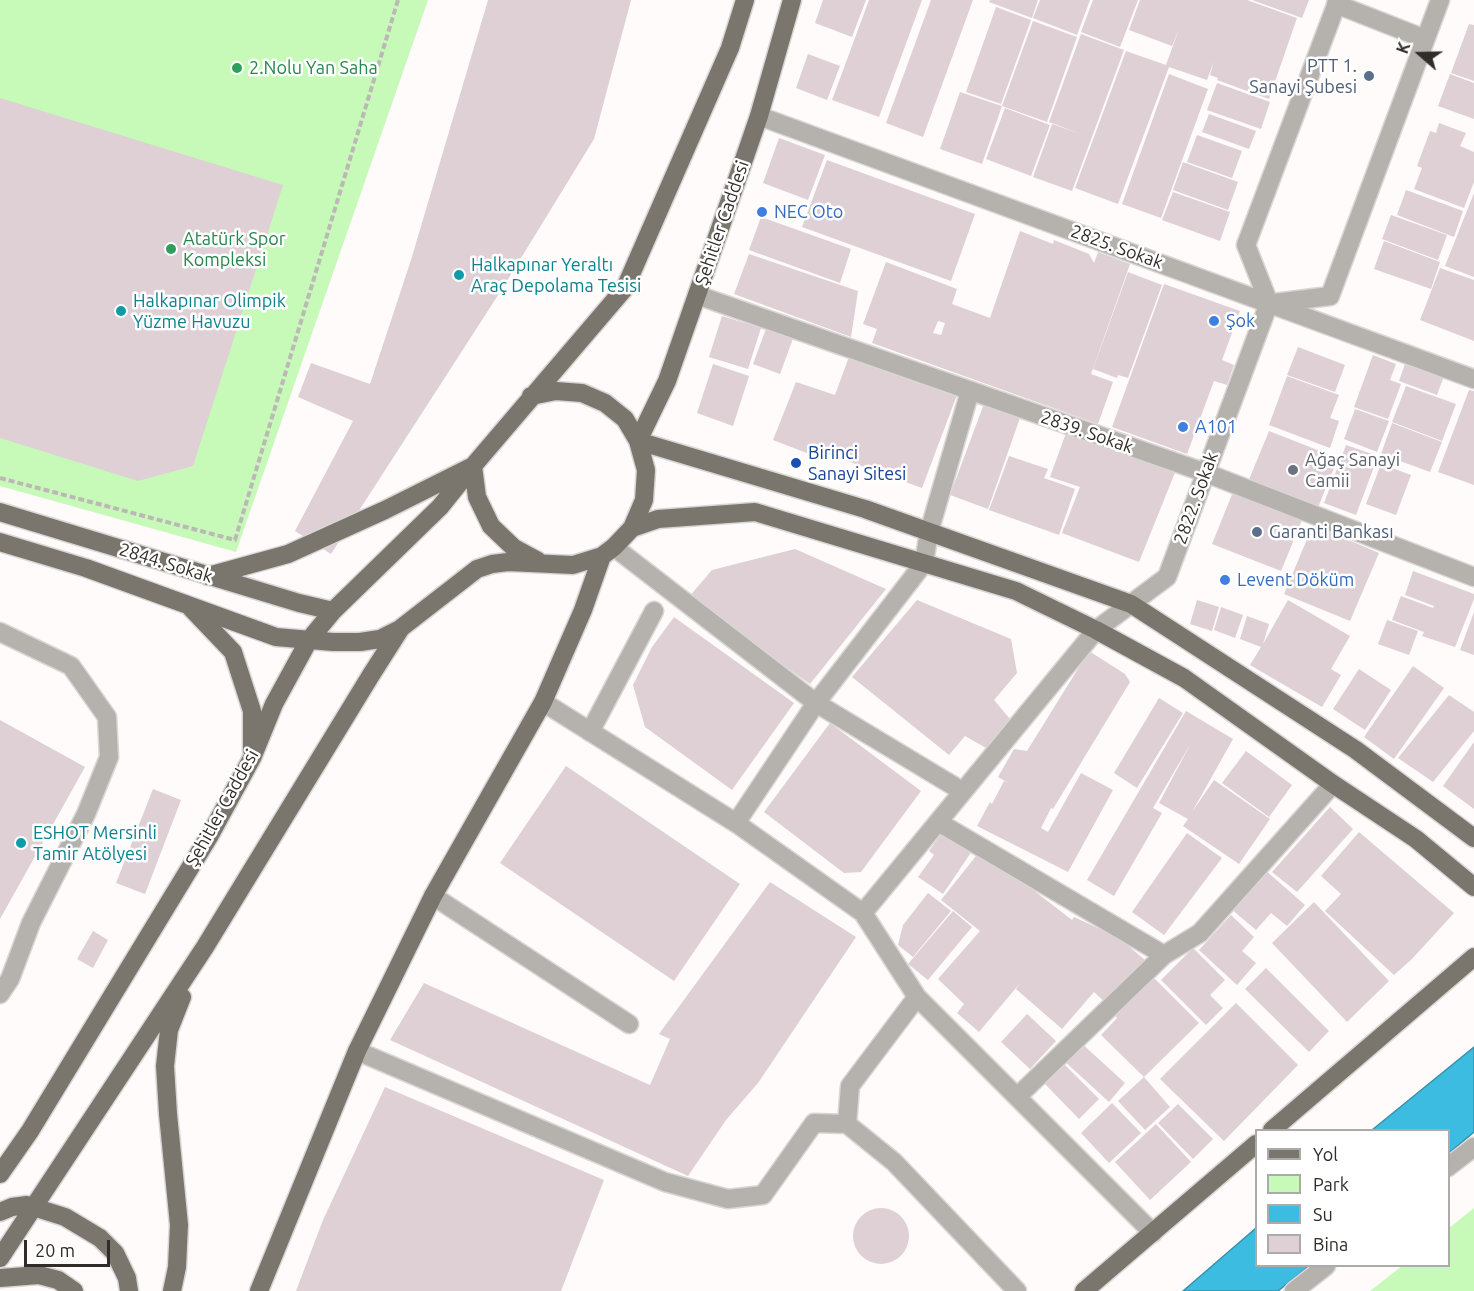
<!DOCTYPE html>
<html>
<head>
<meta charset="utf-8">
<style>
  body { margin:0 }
  #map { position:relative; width:1474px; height:1291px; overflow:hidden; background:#fefbfa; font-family:Ubuntu,sans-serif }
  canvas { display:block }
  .legend { position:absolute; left:1255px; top:1129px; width:195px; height:138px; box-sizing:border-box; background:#fff; border:2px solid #adabaa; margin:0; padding:8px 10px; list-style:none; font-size:18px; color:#312c2a }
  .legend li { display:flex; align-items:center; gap:12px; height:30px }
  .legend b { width:30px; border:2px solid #adabaa }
  .north { position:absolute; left:1390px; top:24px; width:60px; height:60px; -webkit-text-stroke:4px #fff; paint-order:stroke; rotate:290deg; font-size:16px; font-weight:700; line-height:24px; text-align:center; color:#312c2a }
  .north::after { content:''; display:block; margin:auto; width:21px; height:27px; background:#312c2a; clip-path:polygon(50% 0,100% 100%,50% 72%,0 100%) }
  .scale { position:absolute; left:24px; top:1240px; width:86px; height:27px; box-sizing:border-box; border:3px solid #312c2a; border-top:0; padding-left:8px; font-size:18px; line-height:21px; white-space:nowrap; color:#312c2a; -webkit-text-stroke:4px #fff; paint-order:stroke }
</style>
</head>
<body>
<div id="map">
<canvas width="1474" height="1291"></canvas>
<ul class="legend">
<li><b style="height:8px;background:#7b766d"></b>Yol</li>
<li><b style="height:16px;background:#c7fab8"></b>Park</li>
<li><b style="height:16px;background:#3cbce1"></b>Su</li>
<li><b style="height:16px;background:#ded0d5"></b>Bina</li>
</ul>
<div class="north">K</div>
<div class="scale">20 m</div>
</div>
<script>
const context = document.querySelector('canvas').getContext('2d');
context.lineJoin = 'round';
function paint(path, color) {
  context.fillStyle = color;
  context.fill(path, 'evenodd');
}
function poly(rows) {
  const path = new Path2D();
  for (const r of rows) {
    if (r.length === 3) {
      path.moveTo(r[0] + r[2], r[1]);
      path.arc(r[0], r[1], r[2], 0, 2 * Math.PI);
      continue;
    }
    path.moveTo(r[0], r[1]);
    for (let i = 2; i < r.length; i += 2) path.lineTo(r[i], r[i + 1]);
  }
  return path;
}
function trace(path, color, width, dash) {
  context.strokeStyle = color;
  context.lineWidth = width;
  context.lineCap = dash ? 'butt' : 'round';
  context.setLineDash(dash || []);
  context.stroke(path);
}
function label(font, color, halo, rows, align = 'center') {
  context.font = font + ' Ubuntu,sans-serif';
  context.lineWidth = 5;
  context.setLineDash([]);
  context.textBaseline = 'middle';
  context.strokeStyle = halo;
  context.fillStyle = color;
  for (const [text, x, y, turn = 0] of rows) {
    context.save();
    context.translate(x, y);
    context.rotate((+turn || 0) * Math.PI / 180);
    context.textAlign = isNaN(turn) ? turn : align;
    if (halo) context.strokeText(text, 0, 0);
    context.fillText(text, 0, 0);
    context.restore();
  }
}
paint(poly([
  [0,0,428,0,236,552,0,486],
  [1474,1208,1474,1291,1370,1291,1402,1266,1448,1266,1449,1228]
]), '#c7fab8');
const water = poly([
  [1474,1047,1474,1132,1449,1153,1448,1130,1372,1130,1474,1047],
  [1256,1228,1256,1266,1309,1266,1278,1291,1183,1291,1256,1228]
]);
paint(water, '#3cbce1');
trace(water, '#3991aa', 1.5);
paint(poly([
  [488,0,631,0,594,139,502,289,331,554,295,531,353,421,298,397,311,363,370,384,411,260],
  [823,0,866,0,852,37,815,23],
  [869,0,922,0,879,117,832,100],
  [931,0,973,0,923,137,886,123],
  [990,0,1038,0,1032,18,989,2],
  [1040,0,1090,0,1077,35,1033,18],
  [1093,0,1138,0,1120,47,1081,32],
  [1140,0,1247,0,1297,18,1269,99,1217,80,1218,78,1210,75,1214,61,1207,80,1169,67,1118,204,1075,188,1126,51,1166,65,1179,29,1172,46,1129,30],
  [1252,0,1309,0,1302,18],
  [996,7,1031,20,1001,104,966,92],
  [1033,21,1077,37,1047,122,1002,106],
  [1469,24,1474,25,1474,81,1451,73],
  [1081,34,1124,50,1072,191,1033,177,1052,124,1081,134,1049,122],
  [808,54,840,66,827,100,796,88],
  [1169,74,1208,89,1161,218,1122,204],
  [1450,74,1474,83,1474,119,1438,106],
  [1217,83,1270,102,1261,129,1207,110],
  [960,92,1002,106,982,164,940,149],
  [0,98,283,185,193,466,138,481,0,438],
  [1005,108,1050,125,1031,176,986,159],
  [1209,114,1256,131,1249,149,1202,132],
  [1439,123,1466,133,1460,146,1474,152,1474,182,1464,208,1414,189,1422,168,1417,166,1430,131,1436,133],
  [1197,135,1242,151,1232,178,1187,162],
  [779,138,825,155,808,200,763,183],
  [827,160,975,214,951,281,802,227],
  [1183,162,1238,182,1228,210,1173,190],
  [1406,190,1463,211,1454,237,1397,215],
  [1173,192,1230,212,1220,241,1162,220],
  [1474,193,1474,277,1445,266],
  [1391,215,1447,235,1438,260,1382,239],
  [761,217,851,249,840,283,749,250],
  [1020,231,1053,244,1054,240,1089,254,1094,263,1098,252,1130,264,1091,374,1113,382,1098,424,872,343,877,329,863,324,886,262,957,289,952,304,990,318],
  [938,321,945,323,941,335,933,333],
  [1384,241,1440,262,1431,289,1374,269],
  [749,254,858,291,851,337,734,294],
  [1440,268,1474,280,1474,341,1420,320],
  [1128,272,1162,285,1128,378,1118,375,1117,378,1093,369],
  [1164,284,1240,311,1222,360,1234,365,1227,385,1214,381,1187,454,1112,427],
  [722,316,761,328,748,369,709,357],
  [767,326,794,336,780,374,753,364],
  [1298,347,1345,365,1335,392,1287,375],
  [850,354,957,395,922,488,817,450,812,455,773,440,796,382,835,395],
  [1373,355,1396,364,1390,380,1401,384,1388,419,1354,407],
  [1406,361,1444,376,1437,395,1399,381],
  [713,364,749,376,733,426,697,413],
  [1287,376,1339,395,1330,418,1339,421,1330,448,1269,425],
  [1406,386,1456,404,1442,441,1392,422],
  [1469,390,1474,391,1474,485,1438,472],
  [985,401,1021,415,988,509,950,495],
  [1355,409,1389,421,1377,452,1344,439],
  [1392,423,1442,442,1430,472,1381,454],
  [1269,431,1338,458,1317,510,1248,482],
  [1066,433,1176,470,1139,562,1062,533,1080,487,1050,477],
  [1346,445,1378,456,1356,515,1324,503],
  [1009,456,1048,469,1044,478,1075,489,1059,535,989,510],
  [1381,464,1411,475,1396,515,1366,504],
  [1233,492,1302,520,1281,571,1212,544],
  [1313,525,1379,553,1350,621,1284,594],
  [795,549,886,589,810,684,688,598,712,570],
  [1413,571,1474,594,1474,599,1455,647,1422,636,1424,632,1392,620,1401,596,1433,608,1434,606,1405,595],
  [917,600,1011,639,1017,673,994,700,1010,719,986,748,965,736,949,755,852,677],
  [1197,600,1219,607,1212,631,1190,624],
  [1288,600,1350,636,1331,669,1341,675,1322,707,1250,665,1261,647,1240,639,1247,616,1269,624,1263,644],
  [1221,607,1243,615,1235,638,1214,630],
  [1474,612,1474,655,1460,650],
  [674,617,794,703,732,790,645,727,633,685,652,647],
  [1387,620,1418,631,1409,655,1378,644],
  [1089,651,1125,674,1130,682,1053,809,1051,808,1041,828,1048,832,1081,773,1113,790,1068,872,977,826,990,802,992,804,1004,781,1010,784,998,777,1014,749,1027,751],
  [1413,666,1444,688,1394,759,1364,737],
  [1359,669,1391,690,1365,730,1333,709],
  [1449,695,1474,712,1474,731,1433,782,1398,758],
  [1159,698,1183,713,1137,788,1114,773],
  [1186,711,1233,739,1192,812,1214,780,1270,819,1239,864,1183,826,1188,819,1159,803,1191,743,1153,808,1162,813,1114,896,1087,880],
  [0,720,85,767,0,919],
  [830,723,921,791,861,872,844,873,764,812],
  [1474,742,1474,809,1443,786],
  [1246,751,1292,785,1269,817,1222,783],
  [566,766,740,884,674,981,500,863],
  [153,789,181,800,145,894,116,883],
  [1330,807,1353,829,1297,892,1272,872],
  [943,831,972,851,943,894,918,877,934,855,929,851],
  [1359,832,1454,913,1412,959,1394,975,1325,911,1341,894,1321,876],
  [1187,833,1222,858,1164,935,1132,912],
  [976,856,1001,865,1072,920,1074,917,1119,938,1145,960,1107,1004,1094,992,1062,1029,1016,989,1021,982,979,1032,957,1013,964,1004,938,979,980,931,941,900],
  [1264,869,1305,905,1287,926,1271,913,1256,930,1230,908],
  [770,882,856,937,758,1083,726,1120,688,1176,390,1040,424,983,650,1085,670,1039,659,1034],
  [928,893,951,911,913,957,898,945,903,925],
  [1314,902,1389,981,1347,1022,1272,943],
  [953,911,972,927,928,980,908,964],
  [1231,915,1254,937,1242,951,1256,963,1237,985,1199,950],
  [93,931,108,940,93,968,77,959],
  [1193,948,1225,980,1210,995,1223,1008,1206,1025,1161,980],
  [1266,968,1329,1031,1309,1052,1245,989],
  [1149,973,1199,1023,1144,1077,1101,1035,1117,1018,1111,1010],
  [1236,1003,1298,1065,1224,1141,1160,1079],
  [1027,1014,1056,1041,1030,1069,1001,1042],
  [1079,1041,1125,1083,1109,1102,1062,1059],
  [1063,1063,1099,1099,1079,1119,1044,1083],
  [1144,1077,1170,1107,1145,1130,1118,1101],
  [385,1087,604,1180,561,1291,296,1291,323,1220],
  [1112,1103,1141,1133,1109,1163,1081,1133],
  [1178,1104,1213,1139,1193,1159,1158,1123],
  [1156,1124,1191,1162,1150,1200,1115,1162],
  [881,1236,28]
]), '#ded0d5');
const minor = poly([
  [1336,4,1425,39],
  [759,116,1474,379],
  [697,295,1206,473,1474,577],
  [1274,303,1330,296,1440,0],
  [614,547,816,703,962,791],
  [0,632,71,666,107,717,109,757,86,814,31,923,10,979,0,994],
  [543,702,736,823,863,913,917,997,1153,1233],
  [590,732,654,611],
  [938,822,1164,955],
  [736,823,816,703,924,563,929,532,970,391],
  [433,896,629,1024],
  [863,913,1096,630,1167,577,1269,303,1246,245,1338,0],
  [357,1051,665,1182,728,1199,763,1195,814,1123,847,1124,850,1086,917,997],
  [1018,1096,1164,955,1200,933,1333,784],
  [847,1124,894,1162,1017,1291],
  [1448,1167,1474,1147],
  [1294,1291,1326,1266]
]);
const major = poly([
  [638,441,865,509,1131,604,1356,750,1474,838],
  [638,441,667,381,740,171,759,116,792,0],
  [0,512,299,603,333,611],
  [632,528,658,519,755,512,1016,591,1096,630,1184,678,1333,784,1416,839,1474,887],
  [0,542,86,568,276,637,333,642,360,642,380,639,400,629],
  [208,576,288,554,385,510,473,466,477,497,491,526,514,548,538,561],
  [191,608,233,652,252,711,252,750],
  [1272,1130,1474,957],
  [0,1174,30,1131,210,835,252,758,274,704,309,640,333,611,440,507,473,466,625,288,730,48,745,0],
  [0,1212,12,1207,27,1205,65,1217,100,1238,115,1253,127,1278,129,1291],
  [0,1258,205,947,371,675,401,628,477,569,492,564,508,562,573,565,602,556,614,547,632,528,644,500,646,470,638,441,625,419,605,403,582,393,556,391,531,396],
  [0,1278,39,1275,58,1280,74,1291],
  [172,1291,177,1267,179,1225,168,1114,165,1066,169,1030,182,997],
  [259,1291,357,1051,433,896,543,702,583,610,602,556],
  [1084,1291,1256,1144]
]);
trace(minor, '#d9d6d5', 21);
trace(major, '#d9d6d5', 21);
trace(poly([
  [0,478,235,540,398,0]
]), '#bbb8b6', 4, [6, 3]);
trace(minor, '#b5b2ae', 18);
trace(major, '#7b766d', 18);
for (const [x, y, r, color] of [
  [237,68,6,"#2e9e5b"],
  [1369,76,6,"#5c6f8a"],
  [762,212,6,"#3f7fe0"],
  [171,249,6,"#2e9e5b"],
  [459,275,6,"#0f9aa8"],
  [121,311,6,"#0f9aa8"],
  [1214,321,6,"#3f7fe0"],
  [1183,427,6,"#3f7fe0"],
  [796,463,6,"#1a4fb4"],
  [1293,470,6,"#6b7280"],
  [1257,532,6,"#5c6f8a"],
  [1225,580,6,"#3f7fe0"],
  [21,843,6,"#0f9aa8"]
]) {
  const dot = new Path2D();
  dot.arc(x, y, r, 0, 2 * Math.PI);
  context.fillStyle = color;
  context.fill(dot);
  trace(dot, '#fff', 2);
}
label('18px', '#4e5e75', '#fff', [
  ["PTT 1.",1357,66],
  ["Sanayi Şubesi",1357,87],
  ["Garanti Bankası",1269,532,"left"]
], 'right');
label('18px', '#27864d', '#fff', [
  ["2.Nolu Yan Saha",249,68],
  ["Atatürk Spor",183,239],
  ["Kompleksi",183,260]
], 'left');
label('18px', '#366cbe', '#fff', [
  ["NEC Oto",774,212],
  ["Şok",1226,321],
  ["A101",1195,427],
  ["Levent Döküm",1237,580]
], 'left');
label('18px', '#312c2a', '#fff', [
  ["Şehitler Caddesi",722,223,-71],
  ["2825. Sokak",1117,247,20],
  ["2839. Sokak",1087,432,19],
  ["2822. Sokak",1196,498,-70],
  ["2844. Sokak",166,563,17],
  ["Şehitler Caddesi",222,808,-61]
]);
label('18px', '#0d838f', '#fff', [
  ["Halkapınar Yeraltı",471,265],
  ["Araç Depolama Tesisi",471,286],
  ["Halkapınar Olimpik",133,301],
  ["Yüzme Havuzu",133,322],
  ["ESHOT Mersinli",33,833],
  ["Tamir Atölyesi",33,854]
], 'left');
label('18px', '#164399', '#fff', [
  ["Birinci",808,453],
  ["Sanayi Sitesi",808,474]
], 'left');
label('18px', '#5b616d', '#fff', [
  ["Ağaç Sanayi",1305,460],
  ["Camii",1305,481]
], 'left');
</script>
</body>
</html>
